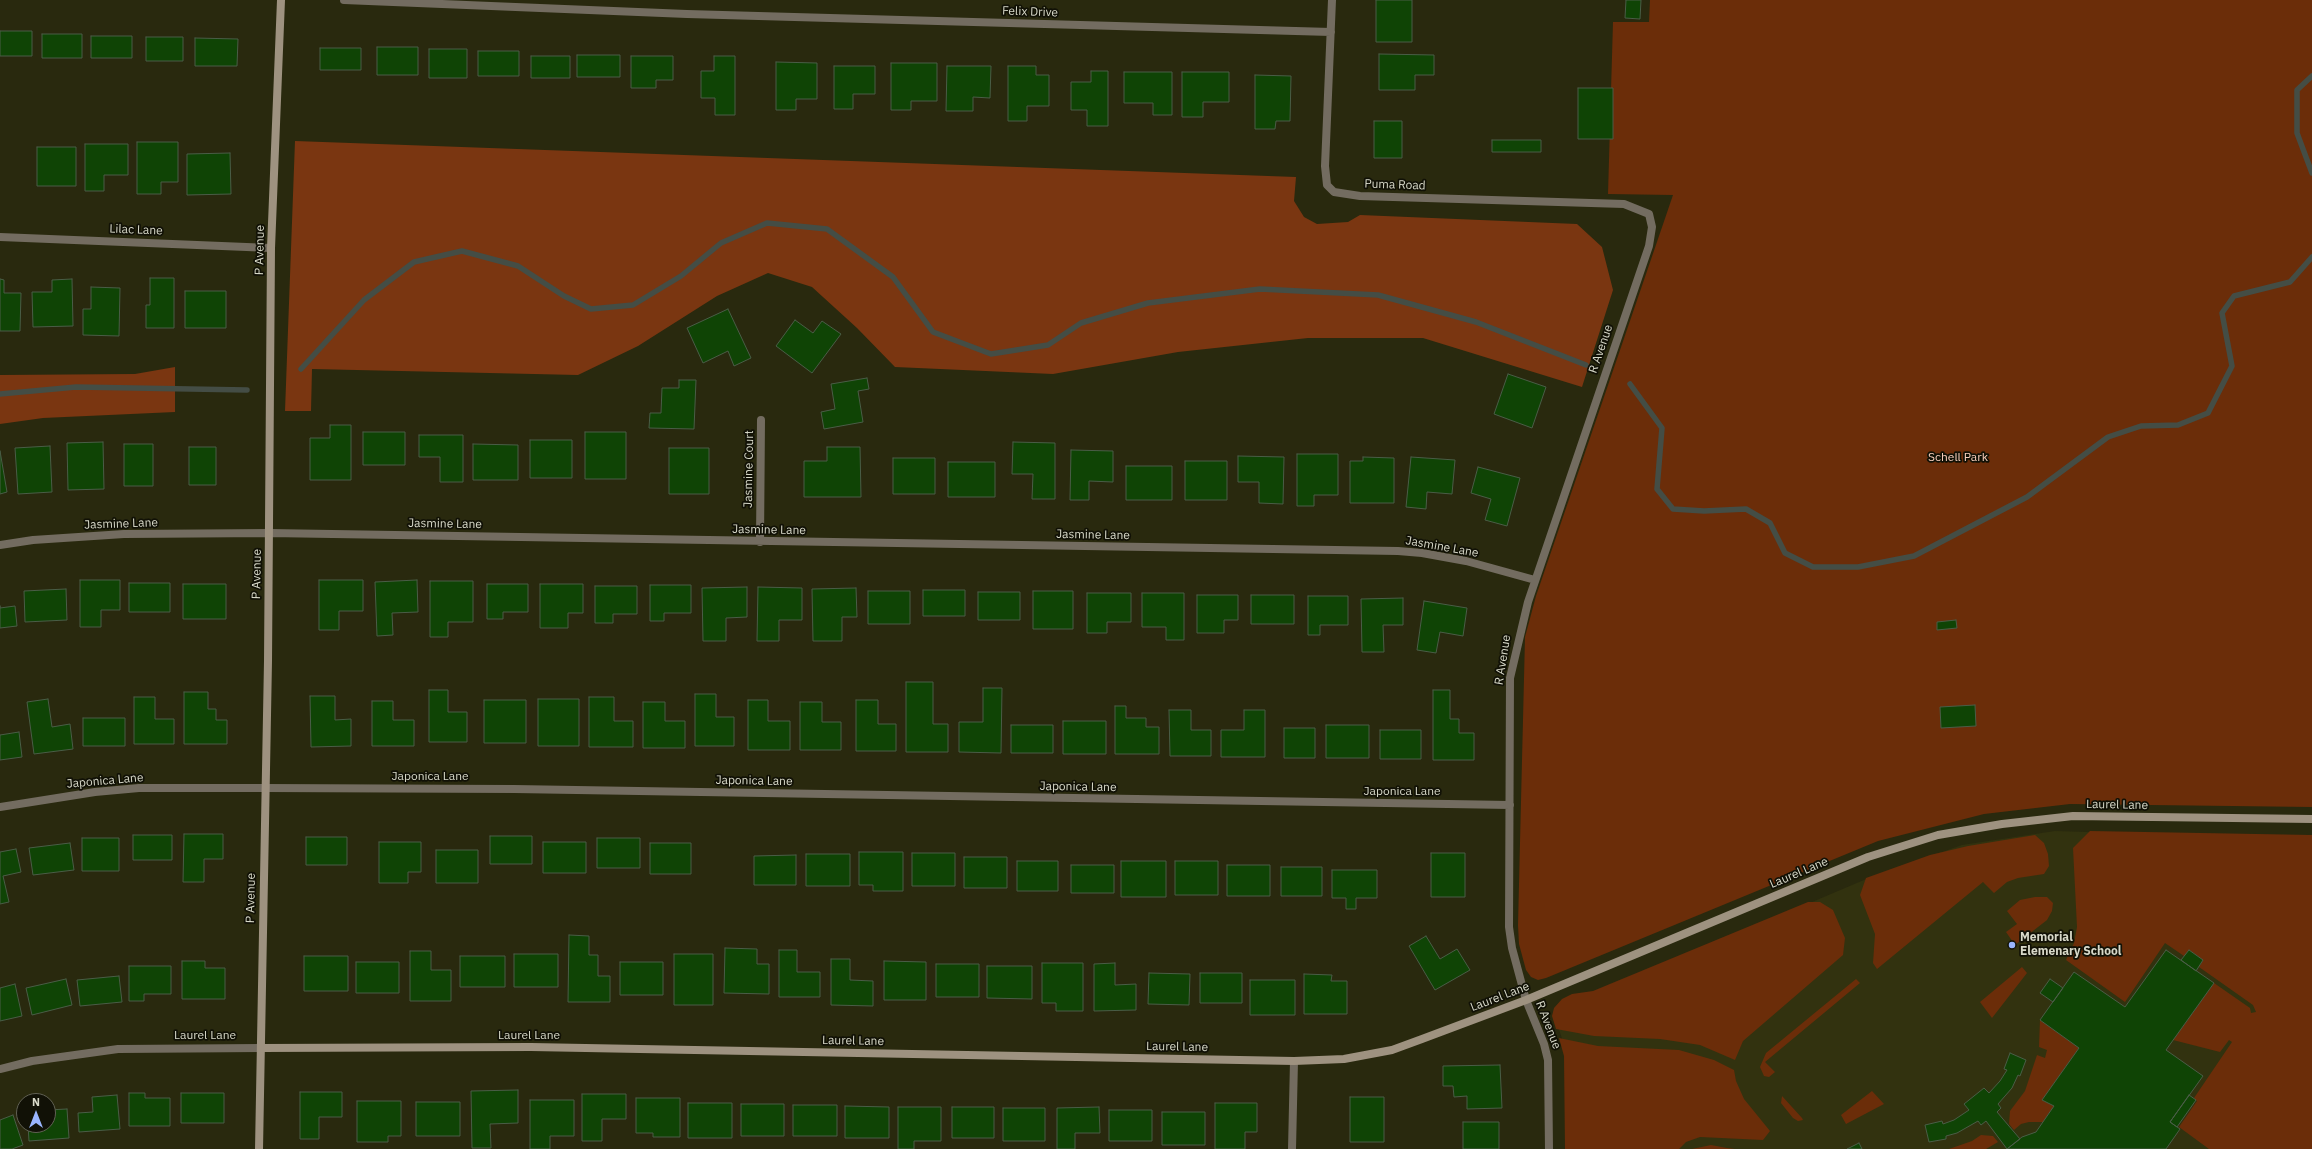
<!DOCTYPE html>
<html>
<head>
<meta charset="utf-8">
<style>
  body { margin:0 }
  #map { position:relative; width:2312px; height:1149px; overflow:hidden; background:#29290e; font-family:"IBM Plex Sans",sans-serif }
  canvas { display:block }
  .north { position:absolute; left:16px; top:1093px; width:40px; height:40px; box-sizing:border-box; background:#111106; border:1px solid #616154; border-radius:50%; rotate:0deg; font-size:11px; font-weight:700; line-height:16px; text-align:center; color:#d8d9c9 }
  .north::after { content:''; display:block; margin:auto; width:14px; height:18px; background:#9ab5fd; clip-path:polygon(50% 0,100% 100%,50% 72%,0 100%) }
</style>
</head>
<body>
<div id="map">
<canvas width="2312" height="1149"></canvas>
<div class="north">N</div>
</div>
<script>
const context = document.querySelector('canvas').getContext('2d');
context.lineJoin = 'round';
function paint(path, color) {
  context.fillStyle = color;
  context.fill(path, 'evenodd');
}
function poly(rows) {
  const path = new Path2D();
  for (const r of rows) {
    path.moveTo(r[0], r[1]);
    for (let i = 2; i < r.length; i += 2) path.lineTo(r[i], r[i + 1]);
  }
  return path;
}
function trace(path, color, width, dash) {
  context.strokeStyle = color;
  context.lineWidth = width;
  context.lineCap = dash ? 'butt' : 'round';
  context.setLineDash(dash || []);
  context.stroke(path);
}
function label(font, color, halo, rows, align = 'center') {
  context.font = font + ' "IBM Plex Sans",sans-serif';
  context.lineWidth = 3.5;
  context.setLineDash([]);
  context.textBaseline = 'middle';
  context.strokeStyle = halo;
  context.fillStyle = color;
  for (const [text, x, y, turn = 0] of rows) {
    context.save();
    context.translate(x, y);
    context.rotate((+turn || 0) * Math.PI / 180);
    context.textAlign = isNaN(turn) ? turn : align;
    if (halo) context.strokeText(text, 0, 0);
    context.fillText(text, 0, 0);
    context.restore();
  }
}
paint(poly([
  [2055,831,2312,839,2312,1149,1572,1149,1570,1062,1553,1012,1871,877,1962,845]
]), '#32320f');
paint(poly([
  [1650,0,2312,0,2312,807,2070,804,1984,814,1878,841,1546,978,1538,980,1531,977,1526,970,1519,944,1518,925,1525,637,1536,596,1673,195,1608,194,1613,22,1649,22],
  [2090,831,2312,835,2312,1149,2209,1149,2179,1127,2197,1101,2194,1098,2232,1042,2229,1040,2220,1052,2173,1040,2214,983,2250,1008,2251,1013,2256,1012,2253,1005,2199,967,2203,960,2189,950,2184,956,2165,943,2125,1002,2066,960,2074,943,2077,927,2073,848],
  [2035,835,2044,843,2048,854,2049,866,2044,874,2018,878,2007,882,1994,893,1983,882,1877,969,1873,963,1875,934,1860,895,1866,878,1930,855,1968,846],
  [2035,897,2047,897,2053,903,2052,911,2047,920,2015,945,2006,932,2017,924,2007,911,2020,900],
  [1808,902,1820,902,1833,910,1845,938,1843,955,1743,1041,1735,1060,1700,1045,1660,1039,1594,1036,1556,1029,1552,1016,1554,1008,1562,999,1572,994,1593,991],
  [2022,967,2027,973,1992,1018,1980,1002],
  [1856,979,1860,983,1765,1062,1775,1072,1769,1077,1764,1076,1760,1067,1766,1053],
  [2040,1020,2079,1048,2042,1100,2054,1106,2043,1122,2029,1122,2021,1124,2014,1130,2009,1124,2010,1111,2025,1091,2037,1055,2045,1058,2047,1050,2039,1047],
  [1559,1038,1598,1046,1679,1050,1714,1060,1734,1070,1736,1081,1744,1099,1770,1131,1763,1140,1700,1137,1686,1142,1679,1149,1565,1149,1564,1056],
  [1872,1091,1884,1104,1846,1124,1841,1115],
  [1782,1096,1802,1118,1803,1120,1798,1121,1793,1118,1781,1103],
  [1981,1135,1993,1136,1998,1142,1986,1149,1949,1149,1972,1141],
  [1711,1145,1727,1148,1735,1149,1692,1149]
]), '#6b2d09');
paint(poly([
  [295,141,1296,177,1294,201,1304,217,1317,224,1348,222,1360,215,1577,224,1602,247,1613,290,1582,387,1423,338,1308,338,1178,352,1053,374,895,367,857,328,812,287,768,273,717,296,638,346,578,375,312,369,311,411,285,411],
  [175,367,175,412,43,418,0,424,0,375,135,374]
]), '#7a3611');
trace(poly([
  [2312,76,2297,90,2297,133,2312,173],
  [301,369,364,300,414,262,462,251,518,266,564,296,591,309,633,305,681,276,721,243,767,223,827,229,893,277,933,332,991,354,1048,345,1081,323,1148,303,1260,289,1378,295,1476,322,1586,365],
  [1630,384,1662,428,1657,489,1673,509,1704,511,1746,509,1770,523,1785,553,1813,567,1858,567,1914,556,2027,497,2108,437,2141,426,2178,425,2208,413,2232,366,2222,313,2234,296,2290,282,2312,257],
  [0,394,76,387,247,390]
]), '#444d45', 5.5);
const building = poly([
  [1376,0,1412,0,1412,42,1376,42,1376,0],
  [1626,0,1641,0,1640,19,1625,18,1626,0],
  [0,31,32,31,32,56,0,56,0,31],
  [42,34,82,34,82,58,42,58,42,34],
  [91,36,132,36,132,58,91,58,91,36],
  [146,37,183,37,183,61,146,61,146,37],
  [195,38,238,39,237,66,195,66,195,38],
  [377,47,418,47,418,75,377,75,377,47],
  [320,48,361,48,361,70,320,70,320,48],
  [429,49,467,49,467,78,429,78,429,49],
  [478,51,519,51,519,76,478,76,478,51],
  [1379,54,1434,55,1434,75,1415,75,1415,90,1379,90,1379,54],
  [577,55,620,55,620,77,577,77,577,55],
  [531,56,570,56,570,78,531,78,531,56],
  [631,56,673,56,673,80,656,80,656,88,631,88,631,56],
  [714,56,735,56,735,115,715,115,715,98,701,98,701,71,714,71,714,56],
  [776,62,817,63,817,99,796,99,796,110,776,110,776,62],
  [891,63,937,63,937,101,911,101,911,110,891,110,891,63],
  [834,66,875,66,875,94,853,94,853,109,834,109,834,66],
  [947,66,991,66,990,98,973,97,973,111,946,111,947,66],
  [1008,66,1036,66,1036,75,1049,75,1049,106,1027,106,1027,121,1008,121,1008,66],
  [1091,71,1108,71,1108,126,1087,126,1087,110,1071,110,1071,82,1091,82,1091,71],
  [1124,72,1172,72,1172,115,1153,115,1153,103,1124,103,1124,72],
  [1182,72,1229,72,1229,102,1203,102,1203,117,1182,117,1182,72],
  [1255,75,1291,76,1290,121,1276,121,1275,129,1255,129,1255,75],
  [1578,88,1613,88,1613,139,1578,139,1578,88],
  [1374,121,1402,121,1402,158,1374,158,1374,121],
  [1492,140,1541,140,1541,152,1492,152,1492,140],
  [137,142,178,142,178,182,161,182,161,194,137,194,137,142],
  [85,144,128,144,128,175,104,175,104,191,85,191,85,144],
  [37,147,76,147,76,186,37,186,37,147],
  [230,153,231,194,187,195,187,154,230,153],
  [150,278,174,278,174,328,146,328,146,305,150,305,150,278],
  [0,279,4,280,4,293,21,293,20,331,0,331,0,279],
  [72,279,73,326,33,327,32,292,52,292,52,280,72,279],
  [91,287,120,288,119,336,83,335,83,309,91,309,91,287],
  [185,291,226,291,226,328,185,328,185,291],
  [728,309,751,358,734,366,728,351,703,363,687,328,728,309],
  [795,320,813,333,822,321,841,334,812,373,776,346,795,320],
  [1508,374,1546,387,1532,428,1494,414,1508,374],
  [867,378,869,389,858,391,863,422,824,429,821,412,835,409,831,384,867,378],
  [679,380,696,380,694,429,649,428,650,413,661,413,662,388,679,388,679,380],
  [330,425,351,425,351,480,310,480,310,438,330,438,330,425],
  [363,432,405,432,405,465,363,465,363,432],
  [585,432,626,432,626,479,585,479,585,432],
  [419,435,463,435,463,482,440,482,440,457,419,457,419,435],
  [530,440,572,440,572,478,530,478,530,440],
  [103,442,104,489,68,490,67,443,103,442],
  [1013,442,1055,443,1055,499,1032,499,1033,474,1012,474,1013,442],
  [124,444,153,444,153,486,124,486,124,444],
  [473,444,518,445,518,480,473,480,473,444],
  [50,446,52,492,18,494,15,448,50,446],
  [189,447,216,447,216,485,189,485,189,447],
  [827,447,860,447,861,497,804,497,804,461,827,461,827,447],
  [669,448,709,448,709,494,669,494,669,448],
  [1071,450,1113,451,1113,482,1089,481,1089,500,1070,500,1071,450],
  [0,451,7,492,0,494,0,451],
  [1297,454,1338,454,1338,495,1314,495,1314,506,1297,506,1297,454],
  [1238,456,1284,457,1283,504,1259,503,1259,482,1238,482,1238,456],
  [1363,457,1394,458,1394,503,1350,503,1350,461,1363,461,1363,457],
  [1411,457,1455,460,1452,494,1427,492,1426,509,1406,507,1411,457],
  [893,458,935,458,935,494,893,494,893,458],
  [1185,461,1227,461,1227,500,1185,500,1185,461],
  [948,462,995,462,995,497,948,497,948,462],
  [1126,466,1172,466,1172,500,1126,500,1126,466],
  [1478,467,1520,478,1507,526,1485,520,1491,499,1471,493,1478,467],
  [80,580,120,580,120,610,101,610,101,627,80,627,80,580],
  [319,580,363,580,363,611,339,611,339,630,319,630,319,580],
  [417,580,418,612,392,613,393,635,377,636,375,582,417,580],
  [430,581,473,581,473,622,448,622,448,637,430,637,430,581],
  [129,583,170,583,170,612,129,612,129,583],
  [183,584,226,584,226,619,183,619,183,584],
  [487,584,528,584,528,612,503,612,503,619,487,619,487,584],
  [540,584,583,584,583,613,568,613,568,628,540,628,540,584],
  [650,585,691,585,691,613,664,613,664,621,650,621,650,585],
  [595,586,637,586,637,614,613,614,613,623,595,623,595,586],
  [747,587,747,617,726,618,726,641,703,641,702,588,747,587],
  [758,587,802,588,802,620,779,620,779,641,757,641,758,587],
  [856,588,857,617,842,617,842,641,813,641,812,589,856,588],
  [66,589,67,620,25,622,24,591,66,589],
  [923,590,965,590,965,616,923,616,923,590],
  [868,591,910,591,910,624,868,624,868,591],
  [1033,591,1073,591,1073,629,1033,629,1033,591],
  [978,592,1020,592,1020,620,978,620,978,592],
  [1087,593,1131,593,1131,622,1107,622,1107,633,1087,633,1087,593],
  [1142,593,1184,593,1184,640,1166,640,1166,627,1142,627,1142,593],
  [1197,595,1238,595,1238,620,1224,620,1224,633,1197,633,1197,595],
  [1251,595,1294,595,1294,624,1251,624,1251,595],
  [1308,596,1348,596,1348,625,1320,625,1320,635,1308,635,1308,596],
  [1403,598,1403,625,1383,625,1384,652,1362,652,1361,599,1403,598],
  [1424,601,1467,608,1463,636,1440,632,1436,653,1417,650,1424,601],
  [0,606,0,608,15,606,17,626,0,628,0,606],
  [1956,620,1957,628,1937,630,1937,622,1956,620],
  [906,682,933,682,933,724,948,724,948,752,906,752,906,682],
  [983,688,1002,688,1001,753,959,752,959,722,983,722,983,688],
  [429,690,448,690,448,712,467,712,467,742,429,742,429,690],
  [1433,690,1450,690,1450,719,1459,719,1459,733,1474,733,1474,760,1433,760,1433,690],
  [184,692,208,692,208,709,216,709,216,720,227,720,227,744,184,744,184,692],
  [695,694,716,694,716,717,734,717,734,746,695,746,695,694],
  [310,696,335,696,335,720,351,719,351,746,311,747,310,696],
  [134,697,155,697,155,719,174,719,174,744,134,744,134,697],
  [589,697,614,697,614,721,633,721,633,747,589,747,589,697],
  [48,699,52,727,70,724,73,749,34,754,27,702,48,699],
  [538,699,579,699,579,746,538,746,538,699],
  [484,700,526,700,526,743,484,743,484,700],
  [748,700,768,700,768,721,790,721,790,750,748,750,748,700],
  [856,700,878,700,878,724,896,724,896,751,856,751,856,700],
  [372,701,393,701,393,720,414,720,414,746,372,746,372,701],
  [643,702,665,702,665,721,685,721,685,748,643,748,643,702],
  [800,702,822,702,822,722,841,722,841,750,800,750,800,702],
  [1975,705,1976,726,1941,728,1940,707,1975,705],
  [1115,706,1126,706,1126,718,1146,718,1146,727,1159,727,1159,754,1115,754,1115,706],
  [1169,710,1191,710,1191,730,1211,730,1211,756,1170,756,1169,710],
  [1244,710,1265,710,1265,757,1221,757,1221,730,1244,730,1244,710],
  [83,718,125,718,125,746,83,746,83,718],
  [1063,721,1106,721,1106,754,1063,754,1063,721],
  [1011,725,1053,725,1053,753,1011,753,1011,725],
  [1326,725,1369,725,1369,758,1326,758,1326,725],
  [1284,728,1315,728,1315,758,1284,758,1284,728],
  [1380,730,1421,730,1421,759,1380,759,1380,730],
  [19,732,22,757,0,760,0,735,19,732],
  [184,834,223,834,223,859,204,859,204,882,183,882,184,834],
  [133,835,172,835,172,860,133,860,133,835],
  [490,836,532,836,532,864,490,864,490,836],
  [306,837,347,837,347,865,306,865,306,837],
  [82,838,119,838,119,871,82,871,82,838],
  [597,838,640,838,640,868,597,868,597,838],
  [379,842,421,842,421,872,408,872,408,883,379,883,379,842],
  [543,842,586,842,586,873,543,873,543,842],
  [70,843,74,870,33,875,29,848,70,843],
  [650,843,691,843,691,874,650,874,650,843],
  [16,849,21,872,3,876,9,902,0,904,0,852,16,849],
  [436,850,478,850,478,883,436,883,436,850],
  [859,852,903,852,903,891,873,891,873,885,859,885,859,852],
  [912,853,955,853,955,886,912,886,912,853],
  [1431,853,1465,853,1465,897,1431,897,1431,853],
  [806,854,850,854,850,886,806,886,806,854],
  [796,855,796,885,754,885,754,856,796,855],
  [964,857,1007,857,1007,888,964,888,964,857],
  [1017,861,1058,861,1058,891,1017,891,1017,861],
  [1121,861,1166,861,1166,897,1121,897,1121,861],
  [1175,861,1218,861,1218,895,1175,895,1175,861],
  [1071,865,1114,865,1114,893,1071,893,1071,865],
  [1227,865,1270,865,1270,896,1227,896,1227,865],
  [1281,867,1322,867,1322,896,1281,896,1281,867],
  [1332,870,1377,870,1377,898,1356,898,1356,909,1346,909,1346,898,1332,898,1332,870],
  [569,935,589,936,589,955,598,955,598,976,610,976,610,1002,568,1002,569,935],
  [1426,936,1440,959,1457,949,1470,970,1435,990,1409,946,1426,936],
  [725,948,757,949,757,964,769,964,769,994,724,993,725,948],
  [779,950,797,950,797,972,820,972,820,997,779,997,779,950],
  [2166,950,2214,983,2166,1050,2203,1076,2170,1122,2180,1129,2166,1149,2007,1149,2022,1137,2036,1132,2054,1106,2042,1100,2079,1048,2040,1020,2074,972,2125,1007,2166,950],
  [2189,950,2203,960,2196,971,2181,960,2189,950],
  [410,951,431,951,431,970,451,970,451,1001,410,1001,410,951],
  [514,954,558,954,558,987,514,987,514,954],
  [674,954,713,954,713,1005,674,1005,674,954],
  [304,956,348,956,348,991,304,991,304,956],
  [460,956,505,956,505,987,460,987,460,956],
  [831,959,850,959,850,980,873,981,873,1006,831,1005,831,959],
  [182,961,205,961,205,968,225,968,225,999,182,999,182,961],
  [884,961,926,962,926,1000,884,1000,884,961],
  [356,962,399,962,399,993,356,993,356,962],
  [620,962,663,962,663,995,620,995,620,962],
  [1042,963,1083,963,1083,1011,1056,1011,1056,1003,1042,1003,1042,963],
  [1115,963,1115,985,1136,984,1136,1010,1094,1011,1094,964,1115,963],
  [936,964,979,964,979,997,936,997,936,964],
  [129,966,171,966,171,994,144,994,144,1001,129,1001,129,966],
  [987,966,1032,966,1032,999,987,998,987,966],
  [1149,973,1190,974,1189,1005,1148,1004,1149,973],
  [1200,973,1242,973,1242,1003,1200,1003,1200,973],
  [1304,974,1332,975,1331,981,1347,981,1347,1014,1304,1014,1304,974],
  [119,976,122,1002,80,1006,77,980,119,976],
  [66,979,72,1005,32,1015,26,988,66,979],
  [2050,979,2063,988,2053,1002,2040,993,2050,979],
  [1250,980,1295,980,1295,1015,1250,1015,1250,980],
  [15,984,22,1016,0,1021,0,988,15,984],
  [2010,1053,2026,1060,2020,1076,2018,1075,2012,1088,1998,1104,2001,1108,1997,1112,2020,1139,2007,1149,1986,1121,1981,1125,1978,1121,1957,1133,1946,1136,1946,1139,1929,1142,1925,1125,1942,1121,1943,1124,1954,1120,1969,1110,1964,1104,1984,1088,1989,1093,2000,1081,2007,1070,2004,1069,2010,1053],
  [1500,1065,1502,1108,1467,1109,1467,1096,1454,1097,1453,1086,1443,1086,1443,1066,1500,1065],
  [518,1090,518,1123,490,1124,491,1148,472,1148,471,1091,518,1090],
  [300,1092,342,1092,342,1117,319,1117,319,1139,300,1139,300,1092],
  [129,1093,145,1093,145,1098,170,1098,170,1126,129,1126,129,1093],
  [181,1093,224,1093,224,1123,181,1123,181,1093],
  [582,1094,626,1094,626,1119,602,1119,602,1141,582,1141,582,1094],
  [117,1095,120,1129,79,1132,78,1113,93,1112,92,1097,117,1095],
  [2189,1095,2196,1100,2177,1127,2170,1122,2189,1095],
  [1350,1097,1384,1097,1384,1142,1350,1142,1350,1097],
  [636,1098,680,1098,680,1137,653,1137,653,1133,636,1133,636,1098],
  [530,1100,574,1100,574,1136,550,1136,550,1149,530,1149,530,1100],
  [357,1101,401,1101,401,1136,388,1136,388,1142,357,1142,357,1101],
  [416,1102,460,1102,460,1136,416,1136,416,1102],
  [688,1103,732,1103,732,1138,688,1138,688,1103],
  [1215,1103,1257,1103,1257,1132,1245,1132,1245,1149,1215,1149,1215,1103],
  [741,1104,784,1104,784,1136,741,1136,741,1104],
  [793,1105,837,1105,837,1136,793,1136,793,1105],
  [845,1106,889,1107,889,1138,845,1138,845,1106],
  [898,1107,941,1107,941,1141,914,1141,914,1149,898,1149,898,1107],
  [952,1107,994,1107,994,1138,952,1138,952,1107],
  [1099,1107,1100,1133,1075,1133,1075,1149,1057,1149,1057,1108,1099,1107],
  [1003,1108,1045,1108,1045,1141,1003,1141,1003,1108],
  [67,1109,69,1138,29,1141,28,1125,48,1125,48,1110,67,1109],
  [1109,1110,1152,1110,1152,1141,1109,1141,1109,1110],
  [1162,1112,1205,1112,1205,1145,1162,1145,1162,1112],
  [13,1115,23,1145,12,1149,0,1149,0,1120,13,1115],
  [1463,1122,1499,1122,1499,1149,1463,1149,1463,1122],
  [1859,1143,1862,1149,1847,1149,1859,1143]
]);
paint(building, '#0f4405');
trace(building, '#4a5d47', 1);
trace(poly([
  [344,0,687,14,1331,32],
  [1332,0,1325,166,1327,185,1334,192,1360,196,1624,204,1649,214,1652,227,1649,246,1528,602,1510,678,1509,927,1512,948,1526,1000,1544,1044,1548,1060,1549,1149],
  [0,237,271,248],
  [760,542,761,420],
  [0,545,33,540,124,534,270,533,1398,551,1422,553,1466,561,1535,580],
  [0,807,95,792,139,788,265,788,514,789,1510,805],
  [0,1069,32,1061,118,1049,261,1048],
  [1292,1149,1294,1061]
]), '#736c60', 8);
trace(poly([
  [261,1048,531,1047,1294,1061,1344,1059,1392,1050,1422,1039,1526,1000,1868,857,1938,835,2002,824,2073,816,2312,819],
  [259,1149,268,661,271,248,281,0]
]), '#9e9280', 8);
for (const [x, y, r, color] of [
  [2012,945,4,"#9ab5fd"]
]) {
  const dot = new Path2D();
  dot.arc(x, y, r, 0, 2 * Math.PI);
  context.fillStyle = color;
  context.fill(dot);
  trace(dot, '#111106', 1.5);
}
label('12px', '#d8d9c9', '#111106', [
  ["Felix Drive",1030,12,2],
  ["Puma Road",1395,185,2],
  ["Lilac Lane",136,230,2],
  ["P Avenue",260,250,-89],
  ["R Avenue",1601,349,-71],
  ["Jasmine Court",749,469,-89],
  ["Jasmine Lane",121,524,-2],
  ["Jasmine Lane",445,524,1],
  ["Jasmine Lane",769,530,1],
  ["Jasmine Lane",1093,535,1],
  ["Jasmine Lane",1442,547,10],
  ["P Avenue",257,574,-89],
  ["R Avenue",1503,660,-81],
  ["Japonica Lane",430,777],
  ["Japonica Lane",105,781,-5],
  ["Japonica Lane",754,781,1],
  ["Japonica Lane",1078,787,1],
  ["Japonica Lane",1402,792],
  ["Laurel Lane",2117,805,1],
  ["Laurel Lane",1799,873,-23],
  ["P Avenue",251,898,-89],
  ["Laurel Lane",1500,997,-21],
  ["R Avenue",1548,1025,69],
  ["Laurel Lane",205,1036],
  ["Laurel Lane",529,1036],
  ["Laurel Lane",853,1041,1],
  ["Laurel Lane",1177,1047,1]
]);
label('12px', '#fad0bd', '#111106', [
  ["Schell Park",1958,458]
]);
label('bold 12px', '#d8d9c9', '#111106', [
  ["Memorial",2020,938],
  ["Elemenary School",2020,952]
], 'left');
</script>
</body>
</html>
